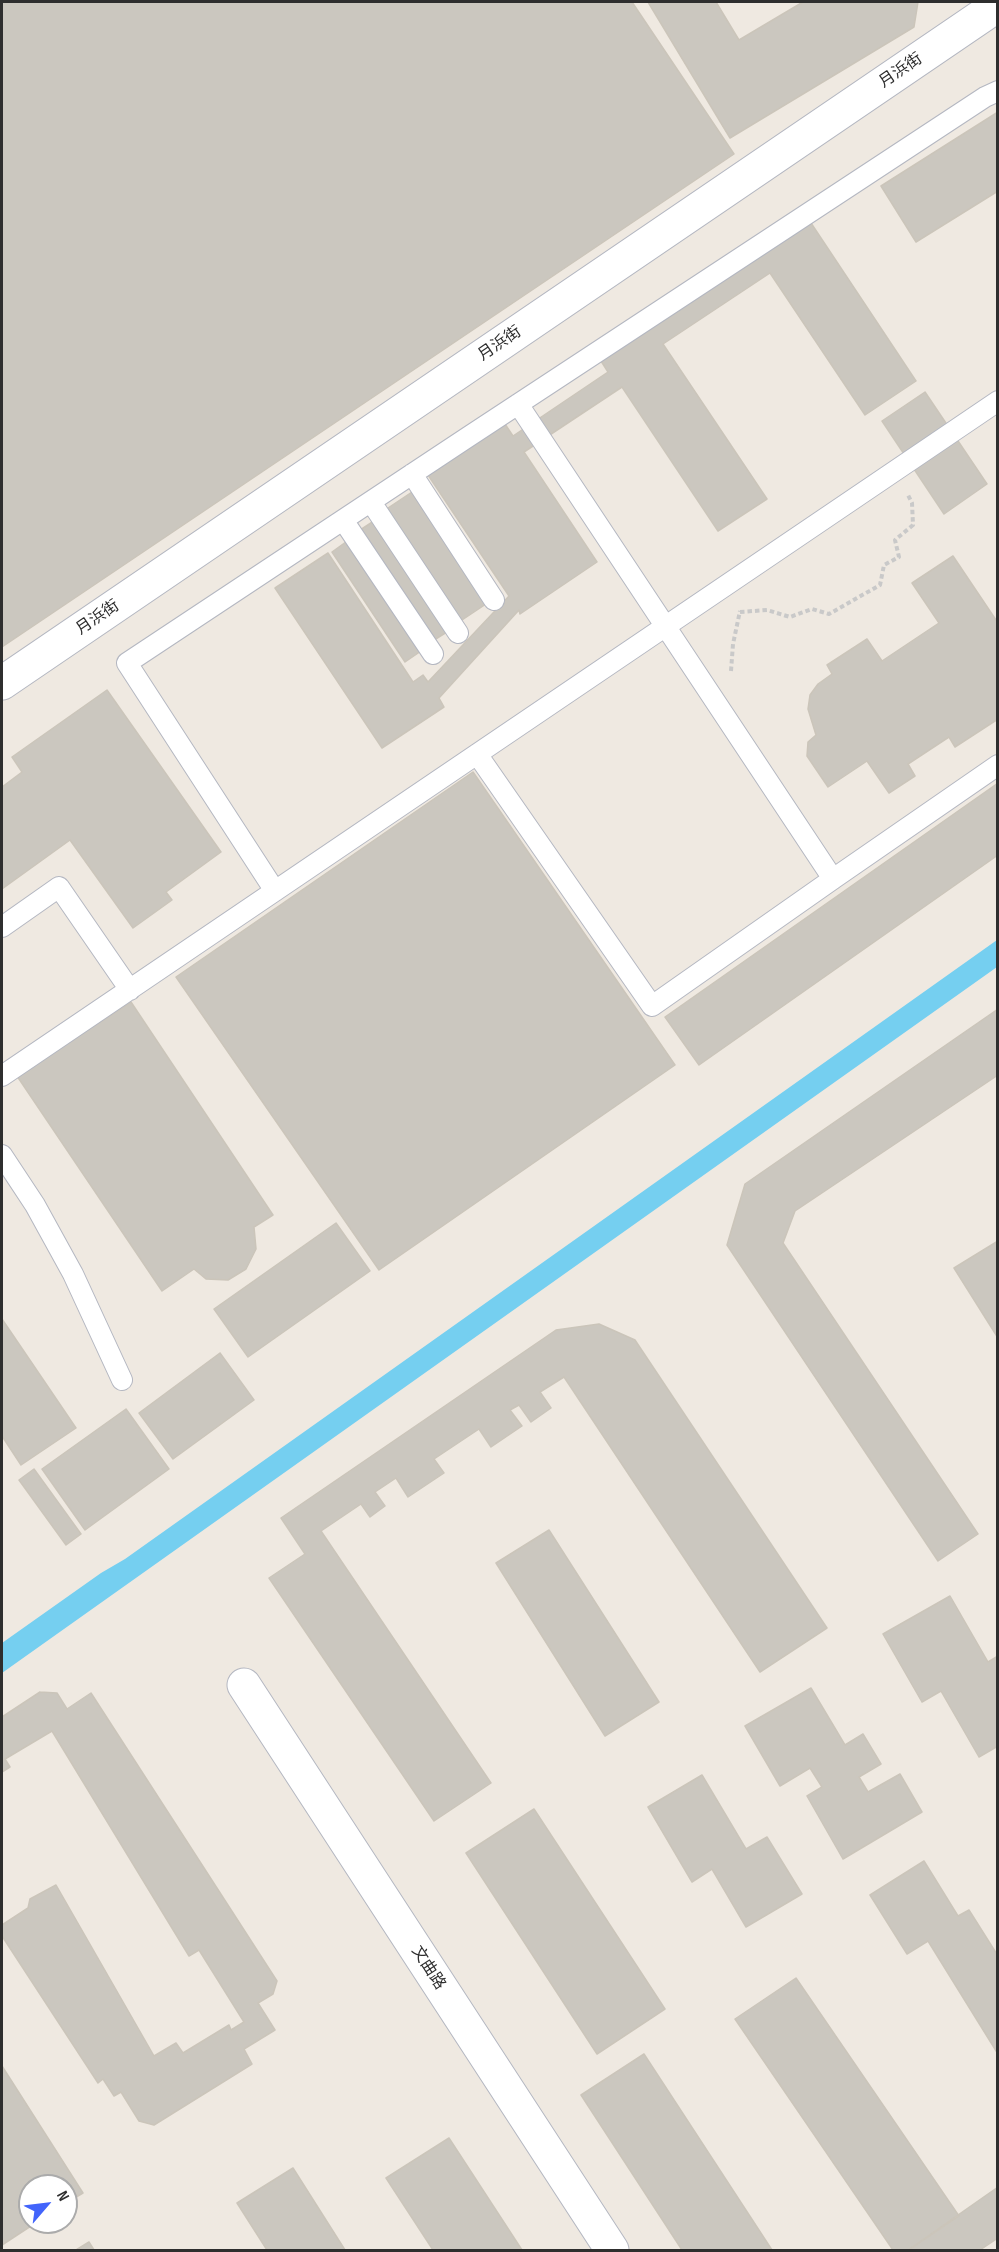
<!DOCTYPE html>
<html>
<head>
<meta charset="utf-8">
<style>
  body { margin:0 }
  #map { position:relative; width:999px; height:2252px; overflow:hidden; background:#efe9e1; font-family:"Sofia Sans Condensed",sans-serif }
  canvas { display:block }
  .frame { position:absolute; inset:0; border:3px solid #2e2e2e; pointer-events:none }
  .north { position:absolute; left:18px; top:2174px; width:60px; height:60px; box-sizing:border-box; background:#fff; border:2px solid #ababab; border-radius:50%; rotate:62deg; font-size:16px; font-weight:700; line-height:24px; text-align:center; color:#2e2e2e }
  .north::after { content:''; display:block; margin:auto; width:21px; height:27px; background:#4264fb; clip-path:polygon(50% 0,100% 100%,50% 72%,0 100%) }
</style>
</head>
<body>
<div id="map">
<canvas width="999" height="2252"></canvas>
<div class="frame"></div>
<div class="north">N</div>
</div>
<script>
const context = document.querySelector('canvas').getContext('2d');
context.lineJoin = 'round';
function paint(path, color) {
  context.fillStyle = color;
  context.fill(path, 'evenodd');
}
function poly(rows) {
  const path = new Path2D();
  for (const r of rows) {
    path.moveTo(r[0], r[1]);
    for (let i = 2; i < r.length; i += 2) path.lineTo(r[i], r[i + 1]);
  }
  return path;
}
function trace(path, color, width, dash) {
  context.strokeStyle = color;
  context.lineWidth = width;
  context.lineCap = dash ? 'butt' : 'round';
  context.setLineDash(dash || []);
  context.stroke(path);
}
function label(font, color, halo, rows, align = 'center') {
  context.font = font + ' "Sofia Sans Condensed","Noto Sans SC",sans-serif';
  context.lineWidth = 4.5;
  context.setLineDash([]);
  context.textBaseline = 'middle';
  context.strokeStyle = halo;
  context.fillStyle = color;
  for (const [text, x, y, turn = 0] of rows) {
    context.save();
    context.translate(x, y);
    context.rotate((+turn || 0) * Math.PI / 180);
    context.textAlign = isNaN(turn) ? turn : align;
    if (halo) context.strokeText(text, 0, 0);
    context.fillText(text, 0, 0);
    context.restore();
  }
}
paint(poly([
  [997,940,997,967,2,1673,2,1643,101,1573,125,1559]
]), '#75cff0');
const building = poly([
  [2,2,632,2,734,154,2,647,2,2],
  [648,2,716,2,739,40,803,2,918,2,914,27,730,138,648,2],
  [998,112,998,191,916,242,881,186,998,112],
  [811,223,916,381,865,415,770,273,663,344,767,499,718,531,622,387,524,452,597,562,520,614,519,610,439,698,444,707,382,748,275,588,328,553,413,682,423,675,428,682,509,596,426,472,503,421,513,436,608,372,601,361,811,223],
  [925,392,987,484,944,514,882,421,925,392],
  [412,492,486,604,459,622,385,510,412,492],
  [377,519,450,630,431,642,357,532,377,519],
  [350,539,424,649,405,662,332,552,350,539],
  [953,556,998,623,998,719,955,747,949,737,908,764,915,776,889,793,867,761,828,787,807,756,808,742,816,735,808,709,810,695,818,684,832,674,827,665,867,639,882,661,939,623,912,583,953,556],
  [107,690,221,852,166,892,172,900,133,928,70,840,2,889,2,787,22,772,12,757,107,690],
  [473,772,675,1065,379,1270,176,977,473,772],
  [998,783,998,855,699,1065,665,1017,998,783],
  [131,1002,273,1215,254,1227,256,1249,246,1269,228,1280,206,1279,194,1269,162,1291,17,1076,131,1002],
  [998,1009,998,1075,795,1211,783,1243,978,1534,938,1561,727,1245,745,1184,998,1009],
  [336,1223,370,1271,248,1357,214,1309,336,1223],
  [998,1241,998,1338,954,1268,998,1241],
  [2,1319,76,1428,21,1465,2,1436,2,1319],
  [599,1324,635,1340,827,1628,760,1672,564,1377,540,1392,551,1408,531,1422,519,1405,510,1410,522,1426,491,1447,479,1429,434,1459,444,1473,408,1497,396,1478,375,1492,385,1506,370,1517,361,1504,321,1531,491,1783,434,1821,269,1578,305,1554,281,1518,556,1330,599,1324],
  [220,1353,254,1400,173,1459,139,1413,220,1353],
  [126,1409,169,1469,85,1530,42,1469,126,1409],
  [34,1469,81,1534,66,1545,19,1480,34,1469],
  [549,1530,659,1702,605,1736,496,1563,549,1530],
  [950,1596,988,1662,998,1656,998,1746,979,1757,941,1691,922,1702,883,1634,950,1596],
  [811,1688,845,1745,863,1734,881,1764,859,1777,868,1792,900,1774,922,1812,843,1859,807,1796,822,1787,810,1768,780,1786,745,1726,811,1688],
  [40,1692,57,1693,67,1709,91,1693,277,1981,273,1994,258,2003,275,2030,244,2049,252,2064,154,2125,139,2121,121,2092,114,2096,103,2079,98,2083,2,1936,2,1925,28,1908,30,1899,56,1885,154,2056,176,2043,183,2053,229,2025,231,2030,244,2022,199,1950,189,1956,52,1731,5,1759,10,1767,2,1772,2,1717,40,1692],
  [702,1775,746,1849,767,1837,802,1894,746,1927,712,1869,692,1882,648,1807,702,1775],
  [534,1809,665,2009,597,2054,466,1853,534,1809],
  [924,1861,958,1916,969,1910,998,1956,998,2054,928,1941,907,1954,870,1895,924,1861],
  [796,1978,959,2216,909,2250,893,2250,735,2019,796,1978],
  [644,2054,772,2250,682,2250,581,2095,644,2054],
  [2,2066,83,2193,66,2203,66,2186,30,2186,30,2222,37,2222,2,2245,2,2066],
  [449,2138,522,2250,433,2250,386,2178,449,2138],
  [293,2168,345,2250,267,2250,237,2203,293,2168],
  [998,2187,998,2238,980,2250,908,2250,998,2187],
  [89,2242,94,2250,76,2250,89,2242]
]);
paint(building, '#cbc7bf');
trace(building, '#cbc5ba', 1.5);
const service = poly([
  [518,404,833,879,998,765],
  [412,474,494,600],
  [371,502,458,633],
  [343,520,433,654],
  [477,754,652,1006,833,879],
  [275,891,127,663,468,437,985,97,998,91],
  [2,927,59,887,130,990],
  [2,1076,998,401],
  [2,1155,35,1205,73,1274,122,1380]
]);
const tertiary = poly([
  [2,683,998,5],
  [244,1685,612,2250]
]);
trace(service, '#b4b7c1', 22);
trace(tertiary, '#b4b7c1', 35);
trace(poly([
  [740,612,767,610,790,617,812,609,829,614,880,585,884,565,899,557,895,540,913,525,912,503,908,495],
  [731,671,733,644,740,611]
]), '#c9c9c9', 4, [4.5, 3]);
trace(service, '#fff', 20);
trace(tertiary, '#fff', 33);
label('16px', '#2e2e2e', '#fff', [
  ["月浜街",901,71,-34],
  ["月浜街",500,344,-34],
  ["月浜街",98,618,-34],
  ["文曲路",428,1968,57]
]);
</script>
</body>
</html>
